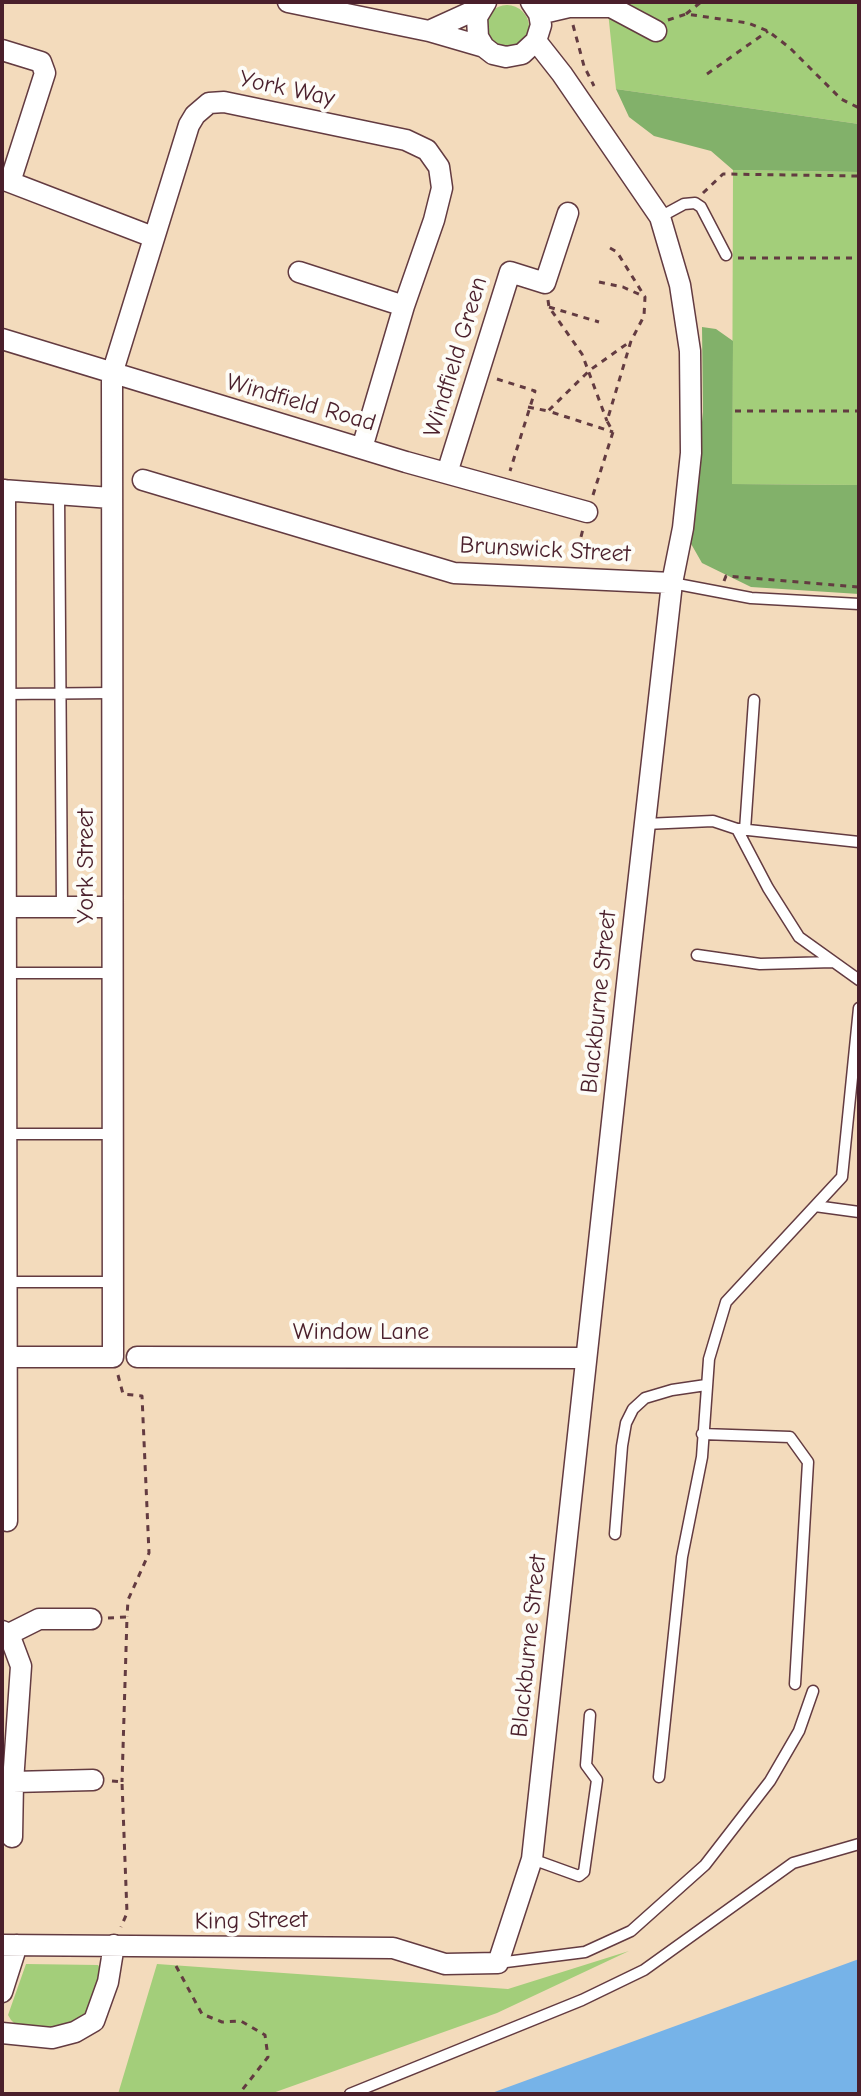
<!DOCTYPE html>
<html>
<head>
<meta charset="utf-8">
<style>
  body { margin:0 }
  #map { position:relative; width:861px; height:2096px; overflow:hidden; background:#f3dbbc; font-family:"Comic Neue",sans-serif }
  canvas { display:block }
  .frame { position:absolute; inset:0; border:4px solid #4a1f2b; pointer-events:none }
</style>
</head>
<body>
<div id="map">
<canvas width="861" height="2096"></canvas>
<div class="frame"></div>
</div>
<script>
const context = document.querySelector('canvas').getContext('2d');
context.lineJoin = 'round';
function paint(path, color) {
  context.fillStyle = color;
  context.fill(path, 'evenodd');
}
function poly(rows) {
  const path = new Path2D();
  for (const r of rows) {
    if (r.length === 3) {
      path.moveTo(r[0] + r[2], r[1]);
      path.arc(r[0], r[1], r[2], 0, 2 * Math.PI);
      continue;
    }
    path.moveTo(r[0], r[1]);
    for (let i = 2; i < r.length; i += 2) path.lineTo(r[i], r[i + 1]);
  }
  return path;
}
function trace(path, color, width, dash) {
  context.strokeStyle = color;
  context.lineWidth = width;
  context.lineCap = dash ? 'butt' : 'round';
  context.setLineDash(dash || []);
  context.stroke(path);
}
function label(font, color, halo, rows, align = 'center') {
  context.font = font + ' "Comic Neue",sans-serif';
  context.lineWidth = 8;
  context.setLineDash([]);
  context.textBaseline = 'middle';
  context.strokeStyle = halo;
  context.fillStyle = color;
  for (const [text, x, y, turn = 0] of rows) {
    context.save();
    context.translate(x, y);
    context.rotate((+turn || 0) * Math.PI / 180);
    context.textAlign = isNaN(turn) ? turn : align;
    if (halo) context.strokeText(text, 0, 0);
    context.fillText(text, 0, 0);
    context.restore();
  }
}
paint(poly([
  [607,2,859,2,859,124,616,89],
  [507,27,22],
  [733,170,859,172,859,485,732,484],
  [629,1951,497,2013,270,2094,118,2094,157,1964,508,1989],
  [26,1964,98,1965,101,1969,99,1979,84,2019,53,2030,25,2030,24,2024,15,2024,11,2020,8,2015]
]), '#a3ce7a');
paint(poly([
  [616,89,859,124,859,172,733,170,711,151,654,136,629,117],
  [702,327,716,329,733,341,732,484,859,485,859,594,751,587,702,563,690,542,703,412]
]), '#82b16a');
paint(poly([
  [859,1959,859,2094,489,2094]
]), '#76b3e8');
const service = poly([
  [660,217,684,204,695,203,701,207,726,255],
  [59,494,62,907],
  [672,583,751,598,859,604],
  [5,694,111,693],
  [645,824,713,821,737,829,768,888,799,937,859,980],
  [739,829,859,842],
  [745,830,754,700],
  [697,955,760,964,833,962],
  [6,973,112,973],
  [5,1134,111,1134],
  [815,1206,859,1212],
  [3,1282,113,1282],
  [702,1434,790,1437,808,1462,795,1684],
  [615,1534,622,1446,626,1423,633,1409,645,1398,672,1390,706,1385],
  [659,1777,682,1557,702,1457,709,1359,726,1302,842,1177,859,1008],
  [532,1859,579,1876,584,1872,597,1780,586,1765,590,1715],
  [498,1963,585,1952,631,1931,705,1865,770,1781,799,1731,813,1691],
  [350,2094,582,2000,644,1970,793,1863,859,1844]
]);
const minor = poly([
  [288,2,429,31,484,47],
  [486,2,477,17,478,37,484,47,493,54,506,57,522,54,536,41,541,25,539,14,531,2],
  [539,14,569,7,611,7,656,31],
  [429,31,482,7],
  [2,50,41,62,45,73,10,182],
  [2,179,153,237],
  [299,272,404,306],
  [2,339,406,462,587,512],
  [447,473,510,272,545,283,568,213],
  [143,480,454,573,672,583],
  [2,490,111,498],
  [5,490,7,1521],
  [2,907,112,907],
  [2,1357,113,1357,112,374,189,125,195,115,209,103,224,102,406,140,427,150,439,167,442,188,434,220,404,306,362,448],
  [137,1357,586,1358],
  [2,1631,9,1634,21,1666,13,1782,12,1837],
  [9,1634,39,1619,91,1619],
  [13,1782,93,1780],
  [2,1945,393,1948,445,1964,498,1963,532,1859,630,956,672,583,683,528,691,453,690,351,680,285,660,217,562,74,536,41],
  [2,1992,17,1945],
  [2,2033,52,2038,75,2032,94,2021,108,1982,114,1945]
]);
trace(service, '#633b41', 13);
trace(minor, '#633b41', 23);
trace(poly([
  [686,14,701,2],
  [668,20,686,14,748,23,768,31,790,48,841,99,859,108],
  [573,25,584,66,594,86],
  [707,74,768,31],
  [703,193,723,174,859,176],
  [610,248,617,252,645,297,644,316,631,341],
  [738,258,859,258],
  [599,282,623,287,645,297],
  [548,300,549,307,582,354,607,421],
  [549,307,599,322],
  [497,379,535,391,510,471],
  [528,407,548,411],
  [735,411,859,411],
  [593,495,613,432,607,421,631,341,590,370,548,411,613,432],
  [575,560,583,529],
  [724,581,726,576,859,587],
  [118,1375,123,1394,142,1396,149,1553,128,1600,127,1617],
  [108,1618,127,1617,122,1782],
  [112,1781,122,1782,127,1913,121,1927],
  [176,1966,202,2014,222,2022,241,2021,265,2035,268,2057,239,2094]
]), '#633b41', 3, [6, 6]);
trace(service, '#fff', 10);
trace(minor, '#fff', 20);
label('24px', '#4a1f2b', '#fdfcf7', [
  ["York Way",287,89,12],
  ["Windfield Green",456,357,-73],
  ["Windfield Road",301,403,16],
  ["Brunswick Street",545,550,3],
  ["York Street",86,866,-90],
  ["Blackburne Street",599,1002,-84],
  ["Window Lane",361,1332],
  ["Blackburne Street",529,1646,-84],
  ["King Street",251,1921,-1]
]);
</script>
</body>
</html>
